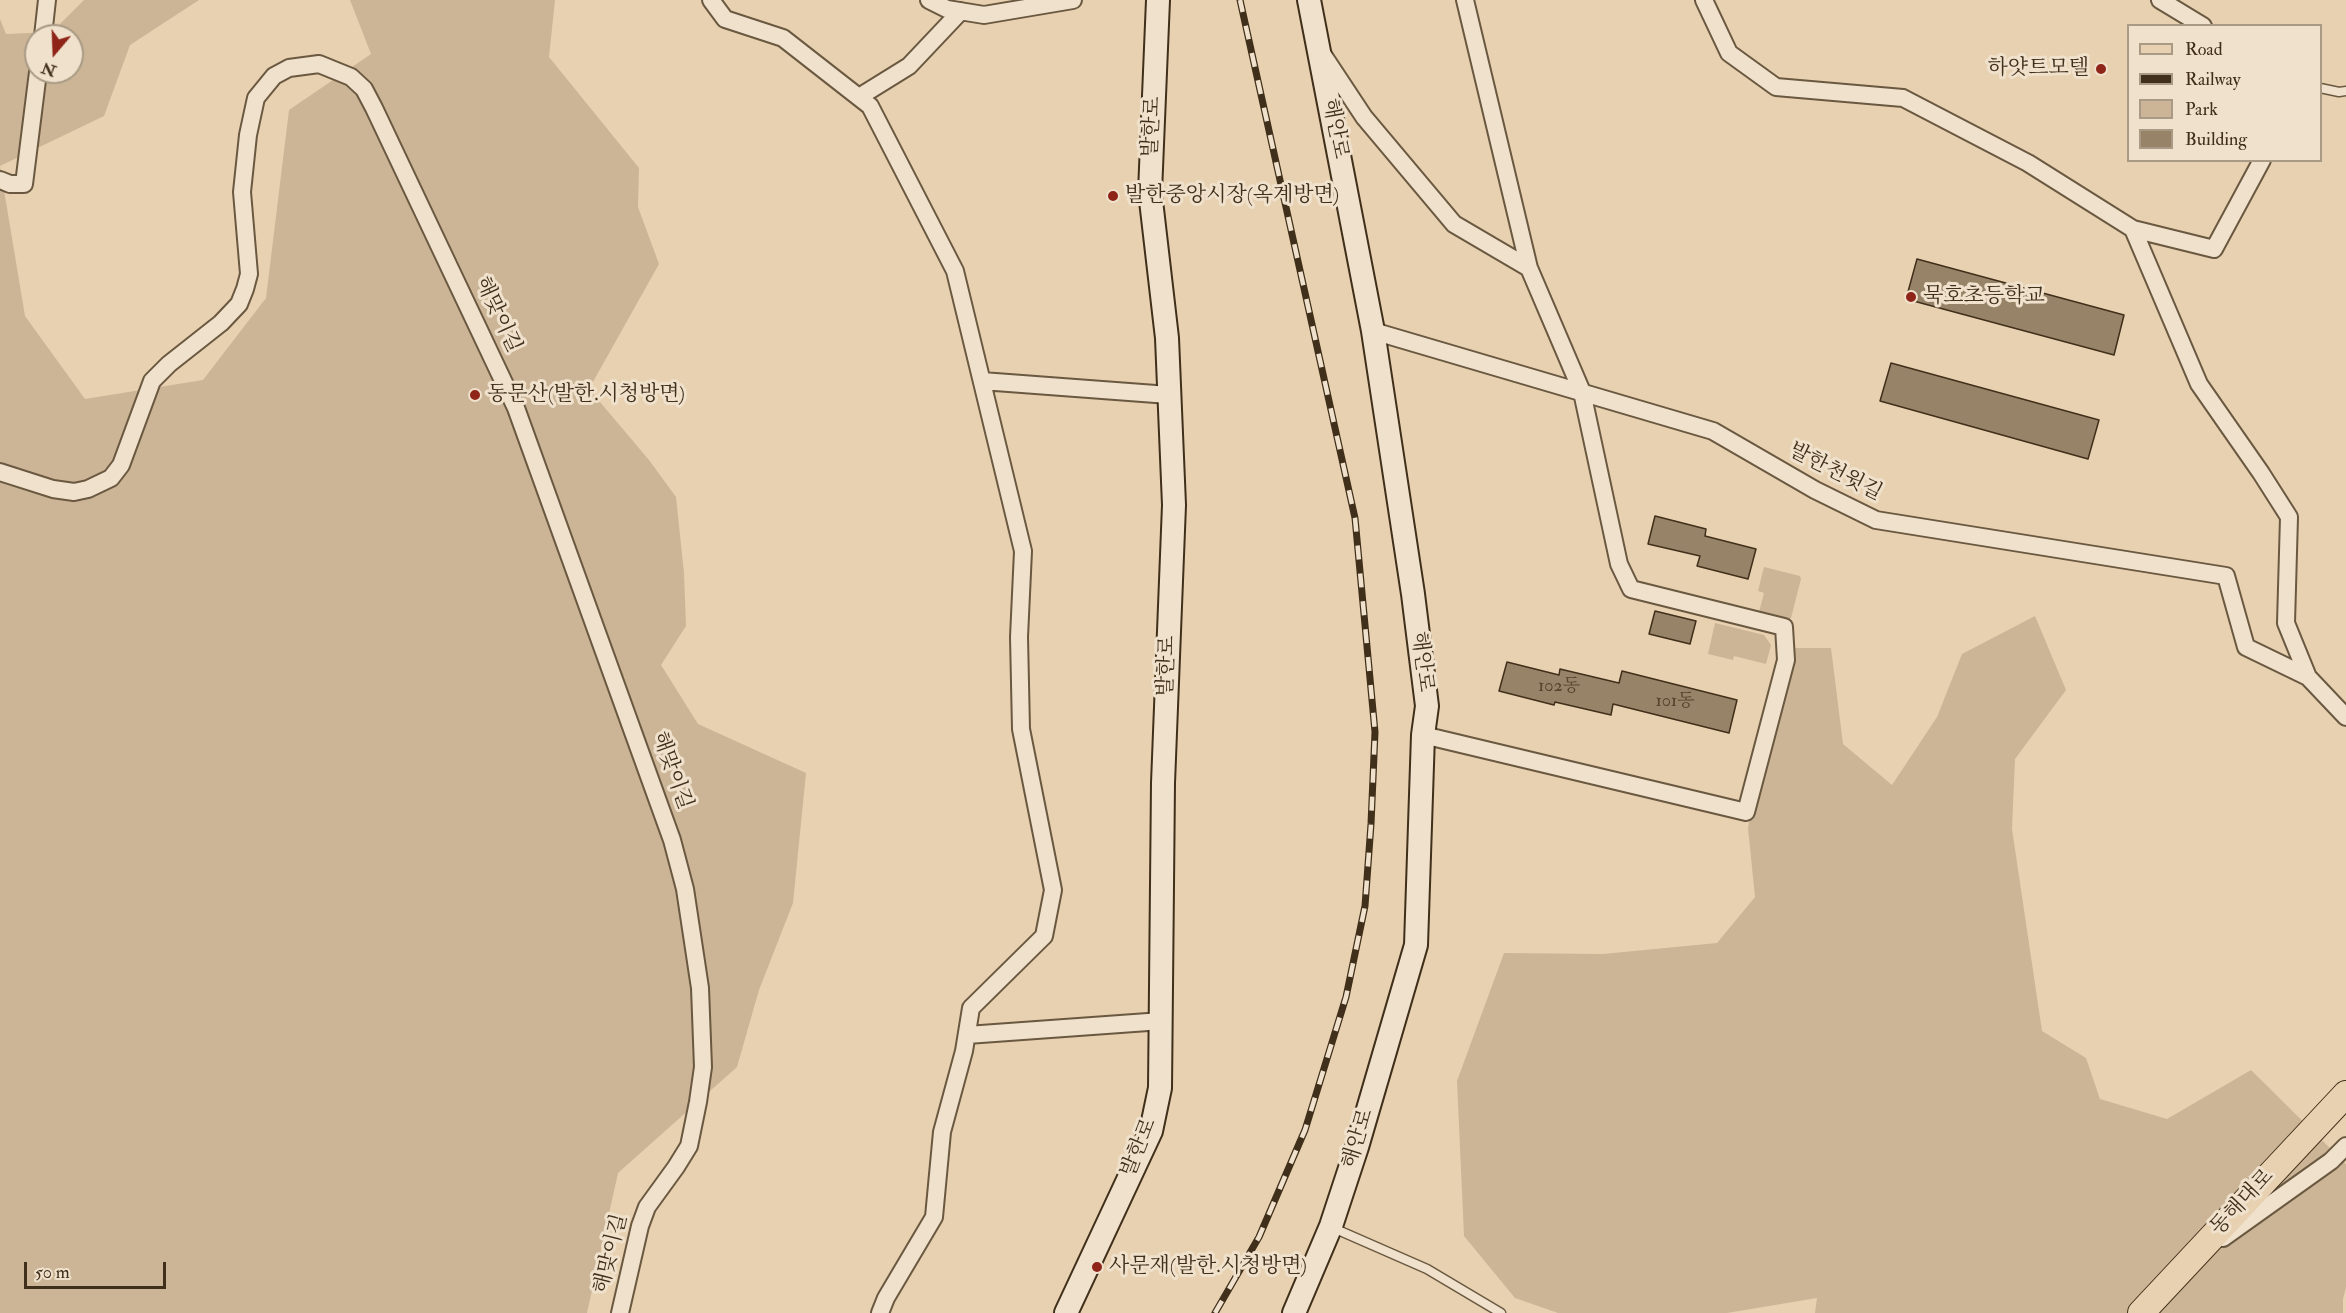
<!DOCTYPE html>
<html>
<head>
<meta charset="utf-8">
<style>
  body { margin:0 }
  #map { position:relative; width:2346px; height:1313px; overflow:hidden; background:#e7d1b0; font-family:"IM FELL Double Pica",serif }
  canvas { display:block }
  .legend { position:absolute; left:2127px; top:24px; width:195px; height:138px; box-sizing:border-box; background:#efe1cc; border:2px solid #a99a85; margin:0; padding:8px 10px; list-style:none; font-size:18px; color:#402f1a }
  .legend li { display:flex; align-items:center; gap:12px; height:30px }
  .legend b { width:30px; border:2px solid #a99a85 }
  .north { position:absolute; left:24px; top:24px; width:60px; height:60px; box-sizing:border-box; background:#efe1cc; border:2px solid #a99a85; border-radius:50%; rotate:199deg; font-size:16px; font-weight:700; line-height:24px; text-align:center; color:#402f1a }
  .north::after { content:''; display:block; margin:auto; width:21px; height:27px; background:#8f2418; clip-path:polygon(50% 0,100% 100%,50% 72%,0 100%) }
  .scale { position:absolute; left:24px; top:1262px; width:142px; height:27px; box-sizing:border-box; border:3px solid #402f1a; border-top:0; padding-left:8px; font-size:18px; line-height:21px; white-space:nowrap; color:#402f1a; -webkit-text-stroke:4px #efe1cc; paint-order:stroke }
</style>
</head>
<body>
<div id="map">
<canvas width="2346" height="1313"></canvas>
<ul class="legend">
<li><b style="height:8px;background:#e7d1b0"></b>Road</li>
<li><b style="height:8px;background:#402f1a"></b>Railway</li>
<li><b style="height:16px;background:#cbb596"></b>Park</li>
<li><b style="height:16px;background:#978368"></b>Building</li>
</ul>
<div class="north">N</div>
<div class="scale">50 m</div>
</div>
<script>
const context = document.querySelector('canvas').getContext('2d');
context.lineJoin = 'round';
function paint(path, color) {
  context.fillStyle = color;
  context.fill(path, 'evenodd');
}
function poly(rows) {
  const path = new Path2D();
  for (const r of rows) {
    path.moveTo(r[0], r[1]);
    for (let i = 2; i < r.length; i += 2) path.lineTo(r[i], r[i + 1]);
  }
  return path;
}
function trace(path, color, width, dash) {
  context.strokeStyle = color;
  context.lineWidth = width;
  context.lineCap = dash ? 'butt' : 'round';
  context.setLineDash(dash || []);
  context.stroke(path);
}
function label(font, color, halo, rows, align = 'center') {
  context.font = font + ' "IM FELL Double Pica","Noto Serif KR",serif';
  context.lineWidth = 6;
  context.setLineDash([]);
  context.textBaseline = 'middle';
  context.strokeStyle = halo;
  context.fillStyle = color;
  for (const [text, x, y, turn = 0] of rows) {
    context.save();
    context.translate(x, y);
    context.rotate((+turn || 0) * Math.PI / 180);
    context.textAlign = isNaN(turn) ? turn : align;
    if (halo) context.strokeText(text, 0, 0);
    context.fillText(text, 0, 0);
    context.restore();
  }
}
paint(poly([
  [84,0,199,0,130,45,104,116,0,166,25,316,85,399,203,380,266,298,289,110,371,54,350,0,555,0,549,57,639,168,638,207,659,264,589,389,649,460,676,497,684,573,686,626,661,665,698,724,806,773,793,903,759,990,737,1067,618,1173,587,1313,0,1313,0,19,6,34,52,32],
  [36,36,72,36,72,72,36,72],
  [1764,567,1800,576,1801,579,1791,618,1784,622,1758,616,1764,593,1758,591],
  [2035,616,2066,690,2015,759,2012,829,2042,1031,2086,1058,2100,1099,2167,1119,2251,1070,2346,1164,2346,1287,2343,1299,2343,1313,1815,1313,1817,1298,1727,1313,1558,1313,1515,1298,1464,1236,1457,1081,1504,953,1603,954,1717,943,1755,897,1748,828,1780,648,1831,648,1843,744,1892,785,1937,717,1962,654],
  [1715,623,1764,635,1771,645,1766,664,1734,656,1733,660,1708,654]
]), '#cbb596');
const building = poly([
  [1917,259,2124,315,2114,355,1906,299,1917,259],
  [1891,363,2099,420,2088,459,1880,401,1891,363],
  [1655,516,1706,529,1705,536,1756,549,1748,579,1697,566,1700,556,1648,544,1655,516],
  [1655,611,1696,621,1690,644,1649,634,1655,611],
  [1507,662,1559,675,1560,669,1619,683,1622,671,1737,700,1729,733,1613,704,1611,715,1555,702,1554,705,1499,691,1507,662]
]);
paint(building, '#978368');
trace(building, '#402f1a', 1.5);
const lane = poly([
  [2320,88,2339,92,2346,91],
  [1331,1227,1427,1269,1501,1313]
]);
const street = poly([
  [711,0,725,19,783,38,870,106,955,271,1023,551,1019,637,1021,729,1053,890,1044,936,971,1008,964,1051,942,1132,934,1217,886,1298,880,1313],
  [929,0,947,9,984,15,1073,0],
  [1465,0,1529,268],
  [1704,0,1729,53,1776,87,1903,98,2028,163,2133,229,2199,384,2261,473,2289,517,2286,623,2308,677,2346,717],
  [2160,0,2203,26],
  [43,36,47,0],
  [1323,55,1364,117,1454,224,1529,268,1582,392,1619,564,1631,589,1784,627,1786,660,1746,812,1423,735],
  [859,97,909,66,961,11],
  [0,180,10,184,24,184,38,72],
  [2133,229,2214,249,2262,160],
  [1373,331,1713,431,1815,490,1876,520,2226,576,2246,647,2308,677],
  [982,381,1169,395],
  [0,472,53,489,74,492,88,489,111,478,121,465,152,381,169,364,221,323,239,304,245,289,249,274,242,192,248,135,256,98,274,76,289,68,319,64,351,77,364,89,374,108,516,408,672,840,685,889,700,988,703,1067,698,1102,689,1146,676,1167,647,1207,640,1226,620,1313],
  [967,1035,1162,1021],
  [2223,1238,2331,1161,2346,1146]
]);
const secondary = poly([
  [1066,1313,1151,1131,1160,1088,1163,783,1174,505,1167,338,1150,192,1158,0],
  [1294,1313,1331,1226,1357,1147,1416,945,1423,735,1427,706,1413,594,1373,331,1309,0]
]);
const primary = poly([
  [2141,1313,2346,1094]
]);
trace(lane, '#6a5840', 11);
trace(street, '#6a5840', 20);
trace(secondary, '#402f1a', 26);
trace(primary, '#402f1a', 28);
trace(lane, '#efe1cc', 8);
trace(street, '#efe1cc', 16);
trace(secondary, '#efe1cc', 22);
trace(primary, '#e7d1b0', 26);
const rail = poly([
  [1215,1313,1259,1237,1305,1130,1346,997,1365,906,1371,824,1375,732,1355,518,1240,0]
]);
trace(rail, '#402f1a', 7);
trace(rail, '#efe1cc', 4.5, [14]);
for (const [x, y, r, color] of [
  [2101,69,6,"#8f2418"],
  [1113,196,6,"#8f2418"],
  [1911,297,6,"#8f2418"],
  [475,395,6,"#8f2418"],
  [1097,1267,6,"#8f2418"]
]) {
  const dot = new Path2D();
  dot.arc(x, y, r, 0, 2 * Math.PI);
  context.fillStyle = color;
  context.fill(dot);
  trace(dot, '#efe1cc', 2);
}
label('18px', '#56442e', null, [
  ["102동",1559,687],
  ["101동",1675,702]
]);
label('21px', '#402f1a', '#efe1cc', [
  ["하얏트모텔",2089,69,"right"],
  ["발한중앙시장(옥계방면)",1125,196],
  ["묵호초등학교",1923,297],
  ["동문산(발한.시청방면)",487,395],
  ["사문재(발한.시청방면)",1109,1267]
], 'left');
label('21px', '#402f1a', '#efe1cc', [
  ["발한로",1153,127,-87],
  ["해안로",1334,129,79],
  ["해맞이길",497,315,65],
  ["발한천윗길",1835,473,27],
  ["해안로",1421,662,83],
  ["발한로",1168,666,-88],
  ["해맞이길",671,771,70],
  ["해안로",1359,1139,-73],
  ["발한로",1140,1148,-68],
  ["동해대로",2243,1203,-47],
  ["해맞이길",612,1254,-76]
]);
</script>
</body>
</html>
